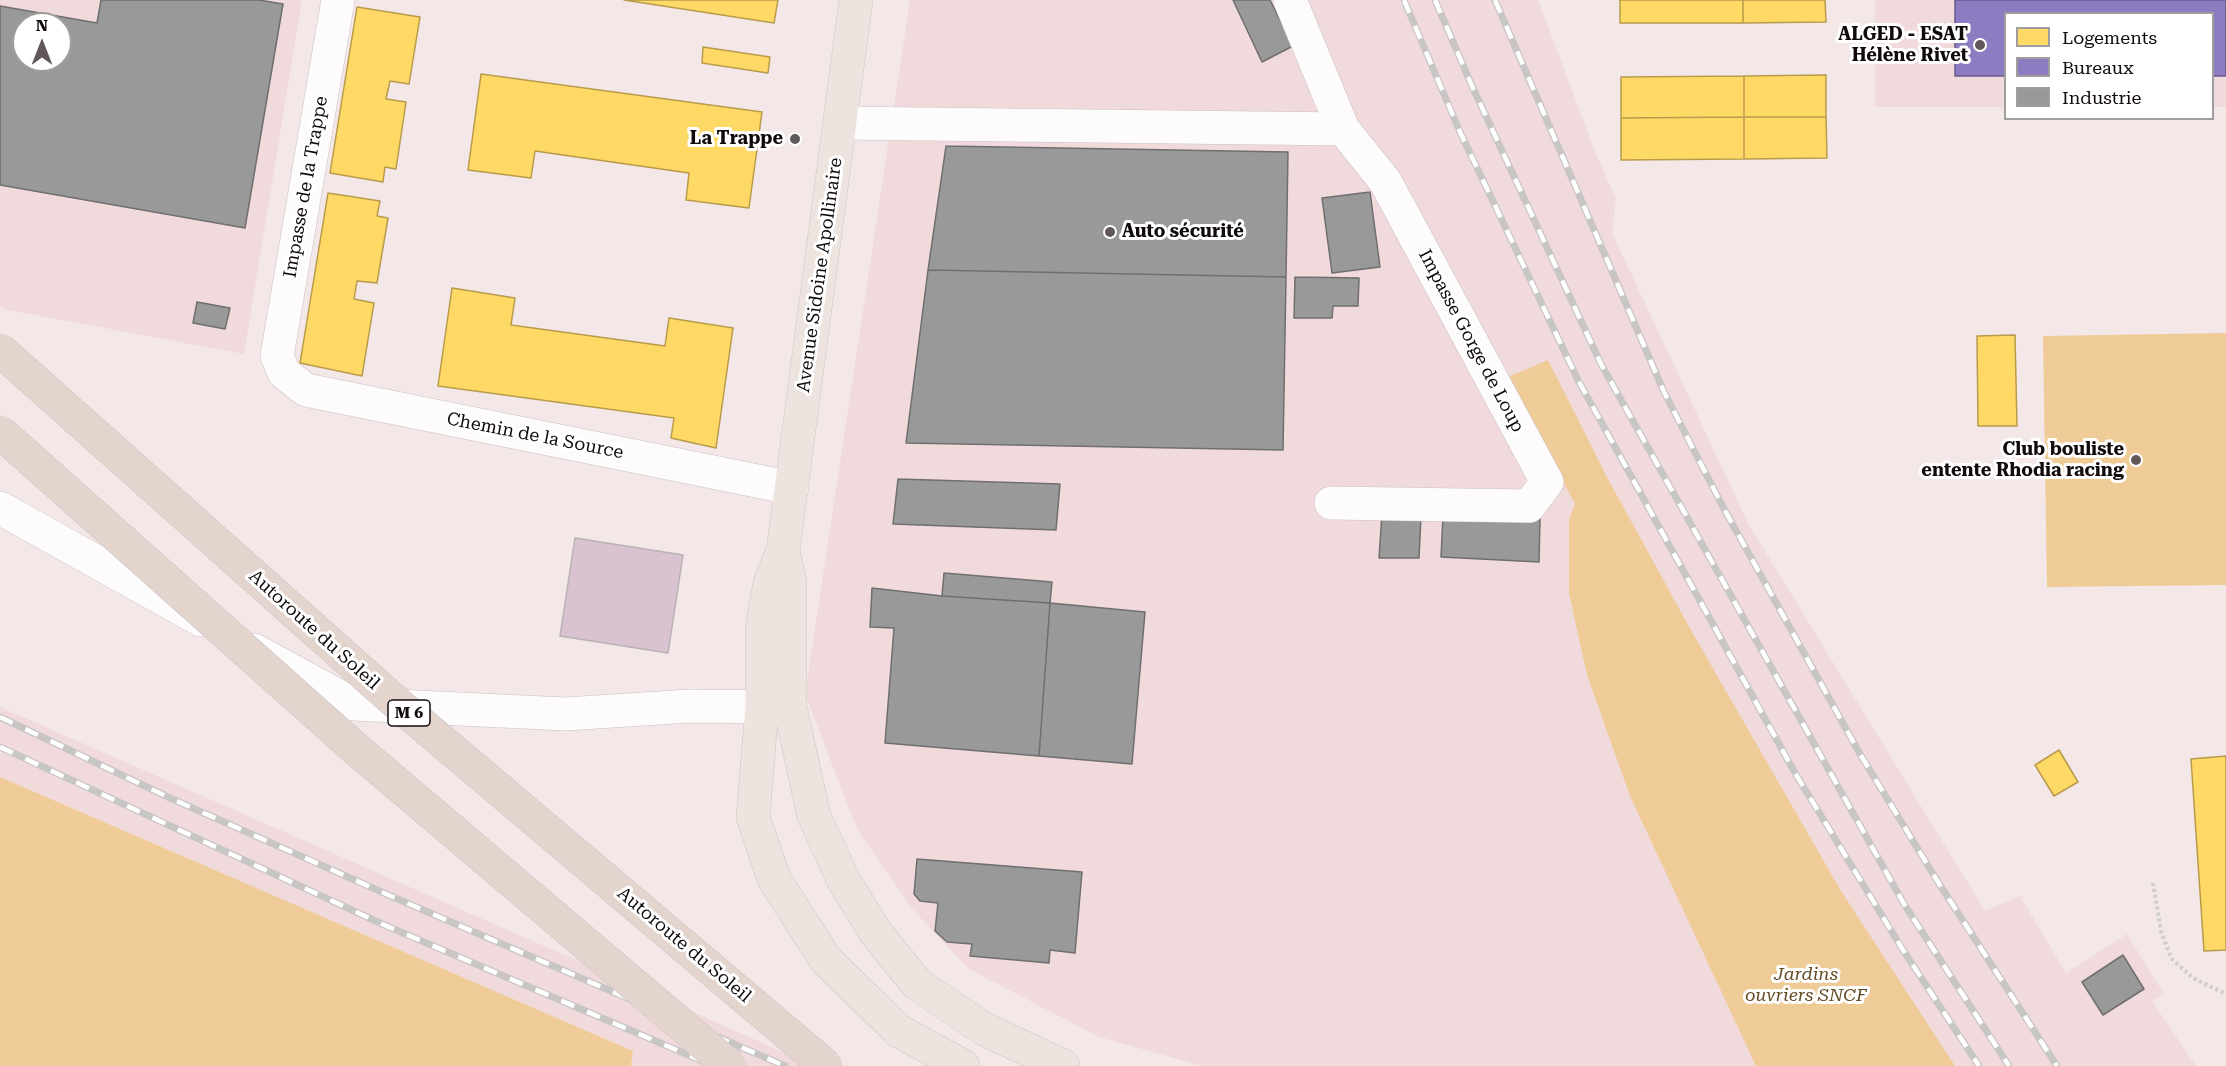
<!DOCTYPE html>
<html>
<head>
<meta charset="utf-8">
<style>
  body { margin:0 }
  #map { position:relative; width:2226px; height:1066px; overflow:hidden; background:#f3e7e8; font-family:"Roboto Serif",serif }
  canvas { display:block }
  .legend { position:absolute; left:2004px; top:12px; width:210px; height:108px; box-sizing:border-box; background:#fff; border:2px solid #a09d9d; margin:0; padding:8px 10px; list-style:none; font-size:18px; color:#110a0b }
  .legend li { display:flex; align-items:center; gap:12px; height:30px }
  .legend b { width:30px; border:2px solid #a09d9d }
  .north { position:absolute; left:12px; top:12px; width:60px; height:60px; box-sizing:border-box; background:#fff; border:2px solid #a09d9d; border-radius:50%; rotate:0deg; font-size:16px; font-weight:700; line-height:24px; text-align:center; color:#110a0b }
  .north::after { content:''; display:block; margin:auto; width:21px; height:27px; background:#605758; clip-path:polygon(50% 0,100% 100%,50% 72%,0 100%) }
</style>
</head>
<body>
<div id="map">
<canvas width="2226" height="1066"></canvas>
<ul class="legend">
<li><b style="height:16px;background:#ffd966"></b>Logements</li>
<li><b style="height:16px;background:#8e7cc3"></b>Bureaux</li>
<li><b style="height:16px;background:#999"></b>Industrie</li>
</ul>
<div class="north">N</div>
</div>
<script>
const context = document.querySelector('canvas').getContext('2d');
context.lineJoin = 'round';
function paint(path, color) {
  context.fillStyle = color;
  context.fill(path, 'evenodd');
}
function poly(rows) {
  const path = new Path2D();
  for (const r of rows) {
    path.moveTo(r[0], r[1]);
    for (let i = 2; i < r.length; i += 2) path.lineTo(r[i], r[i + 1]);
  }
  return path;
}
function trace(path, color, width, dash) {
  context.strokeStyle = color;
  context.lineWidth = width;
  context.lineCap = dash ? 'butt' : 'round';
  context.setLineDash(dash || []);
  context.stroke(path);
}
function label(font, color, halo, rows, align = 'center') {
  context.font = font + ' "Roboto Serif",serif';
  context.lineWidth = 6;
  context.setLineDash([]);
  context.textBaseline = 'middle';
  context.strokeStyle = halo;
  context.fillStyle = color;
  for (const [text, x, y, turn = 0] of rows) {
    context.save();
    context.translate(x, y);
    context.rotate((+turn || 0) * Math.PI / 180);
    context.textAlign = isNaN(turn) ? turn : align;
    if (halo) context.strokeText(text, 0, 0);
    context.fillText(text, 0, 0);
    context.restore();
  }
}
paint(poly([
  [0,0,302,0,244,354,3,309,0,306],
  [24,24,60,24,60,60,24,60],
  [910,0,1538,0,1595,152,1616,199,1612,233,1749,525,1985,911,2020,896,2066,973,2127,934,2164,994,2152,1001,2196,1066,1202,1066,1099,1037,969,969,913,910,857,829,805,694],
  [1875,0,2226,0,2226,107,2213,107,2212,14,2006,14,2005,107,1875,107],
  [0,707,642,989,814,1066,631,1066,633,1051,0,777]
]), '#f1dadc');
paint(poly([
  [2226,333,2226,585,2047,587,2043,336],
  [1548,360,1609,481,1692,632,1841,891,1955,1066,1756,1066,1630,796,1587,675,1569,593,1569,519,1575,504,1508,377],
  [0,777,633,1051,631,1066,0,1066]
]), '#efcb97');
const homes = poly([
  [624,0,778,0,774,23,624,0],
  [1620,0,1743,0,1743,23,1620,23,1620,0],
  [1743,0,1825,0,1826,22,1743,23,1743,0],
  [357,7,420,17,409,84,390,81,386,99,406,102,396,169,385,167,383,182,330,173,357,7],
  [703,47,770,57,768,73,702,63,703,47],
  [481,74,762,112,749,208,686,200,689,173,535,151,531,178,468,170,481,74],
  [1826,75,1826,117,1744,117,1744,76,1826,75],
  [1744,76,1744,117,1621,118,1621,77,1744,76],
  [1744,117,1826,117,1827,158,1744,159,1744,117],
  [1744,117,1744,159,1621,160,1621,118,1744,117],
  [328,193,380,201,377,216,388,218,377,283,357,281,354,299,374,303,362,376,300,363,328,193],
  [452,288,515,298,511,325,665,346,669,318,733,328,716,448,671,438,674,418,438,386,452,288],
  [2015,335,2017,426,1978,426,1977,336,2015,335],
  [2059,750,2078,782,2054,796,2035,765,2059,750],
  [2226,756,2226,950,2204,951,2191,759,2226,756]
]);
paint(homes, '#ffd966');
trace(homes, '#b89b4b', 1.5);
const offices = poly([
  [1955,0,2226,0,2226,76,2212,76,2212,14,2006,14,2006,76,1955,76,1955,0]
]);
paint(offices, '#8e7cc3');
trace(offices, '#685a8c', 1.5);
const industry = poly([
  [101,0,259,0,283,4,245,228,0,185,0,6,97,23,101,0],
  [24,24,60,24,60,60,24,60,24,24],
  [1233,0,1270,0,1293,46,1262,62,1233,0],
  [946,146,1288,152,1286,277,928,270,946,146],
  [1370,192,1380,267,1332,273,1322,198,1370,192],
  [928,270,1286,277,1283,450,906,443,928,270],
  [1295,277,1359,278,1358,306,1333,306,1332,318,1294,318,1295,277],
  [197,302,230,308,225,329,193,323,197,302],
  [898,479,1060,484,1056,530,893,524,898,479],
  [1382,514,1421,516,1419,558,1379,558,1382,514],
  [1443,516,1540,519,1539,562,1441,557,1443,516],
  [944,573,1052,582,1050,603,942,596,944,573],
  [872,588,942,596,1050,603,1039,756,885,743,894,628,870,627,872,588],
  [1050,603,1145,612,1132,764,1039,756,1050,603],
  [917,859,1082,872,1075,953,1050,950,1049,963,970,956,972,944,947,942,935,931,938,903,920,901,914,894,917,859],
  [2123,955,2144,989,2103,1015,2082,982,2123,955]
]);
paint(industry, '#999');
trace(industry, '#706e6e', 1.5);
const building = poly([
  [575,538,683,555,668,653,560,636,575,538]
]);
paint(building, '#d9c3d0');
trace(building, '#b9b1b3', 1.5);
const minor = poly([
  [338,0,277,356,284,373,306,390,792,488],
  [1290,0,1343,129,1385,181,1547,482,1529,506,1331,503],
  [840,123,1343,129],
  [0,508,201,620],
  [254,650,353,704,566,714,690,706,790,707]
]);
const major = poly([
  [856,0,783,550,770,583,762,629,762,708,753,817,774,879,826,960,899,1031,963,1066],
  [784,555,790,584,790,707,814,816,844,881,876,933,917,984,984,1029,1063,1066]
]);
trace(minor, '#cac0c1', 34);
trace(major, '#cbc5c6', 34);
trace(poly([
  [2153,883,2161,931,2171,958,2193,978,2226,994]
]), '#cfcccc', 4, [3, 3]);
trace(minor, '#fdfbfc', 33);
trace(major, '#ede4e0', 33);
const rail = poly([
  [1404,0,1460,132,1578,380,1795,773,1903,950,1979,1066],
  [1435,0,1472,86,1601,364,1904,904,2009,1066],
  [1495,0,1664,392,1723,507,1860,754,1938,882,2057,1066],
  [0,717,170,798,393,897,785,1066],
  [0,747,382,924,714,1066]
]);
trace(rail, '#c8c5c5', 7);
trace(rail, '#fff', 4.5, [14]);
const highwayBridge = poly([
  [0,350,399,705,826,1066],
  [0,432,356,749,730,1066]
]);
trace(highwayBridge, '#cbc5c6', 34, []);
trace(highwayBridge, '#e4d4ce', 33);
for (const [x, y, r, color] of [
  [1980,45,6,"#605758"],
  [795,139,6,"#605758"],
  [1110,232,6,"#605758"],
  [2136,460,6,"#605758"]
]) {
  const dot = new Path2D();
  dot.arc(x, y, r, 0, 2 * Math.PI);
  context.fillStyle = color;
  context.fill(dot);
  trace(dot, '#fff', 2);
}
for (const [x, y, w] of [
  [409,713,42]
]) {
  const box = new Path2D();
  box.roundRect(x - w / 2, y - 13, w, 26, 4.5);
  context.fillStyle = '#fff';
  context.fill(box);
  trace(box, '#110a0b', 1.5);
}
label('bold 16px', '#110a0b', null, [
  ["M 6",409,713]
]);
label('bold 18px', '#110a0b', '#fff', [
  ["ALGED - ESAT",1968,35],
  ["Hélène Rivet",1968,56],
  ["La Trappe",783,139],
  ["Auto sécurité",1122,232,"left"],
  ["Club bouliste",2124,450],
  ["entente Rhodia racing",2124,471]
], 'right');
label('18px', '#110a0b', '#fff', [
  ["Impasse de la Trappe",306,187,-80],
  ["Avenue Sidoine Apollinaire",820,275,-82],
  ["Impasse Gorge de Loup",1471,341,62],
  ["Chemin de la Source",535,436,11],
  ["Autoroute du Soleil",314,630,42],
  ["Autoroute du Soleil",684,945,40]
]);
label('italic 18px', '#624b23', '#fff', [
  ["Jardins",1806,975],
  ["ouvriers SNCF",1806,996]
]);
</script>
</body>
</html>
